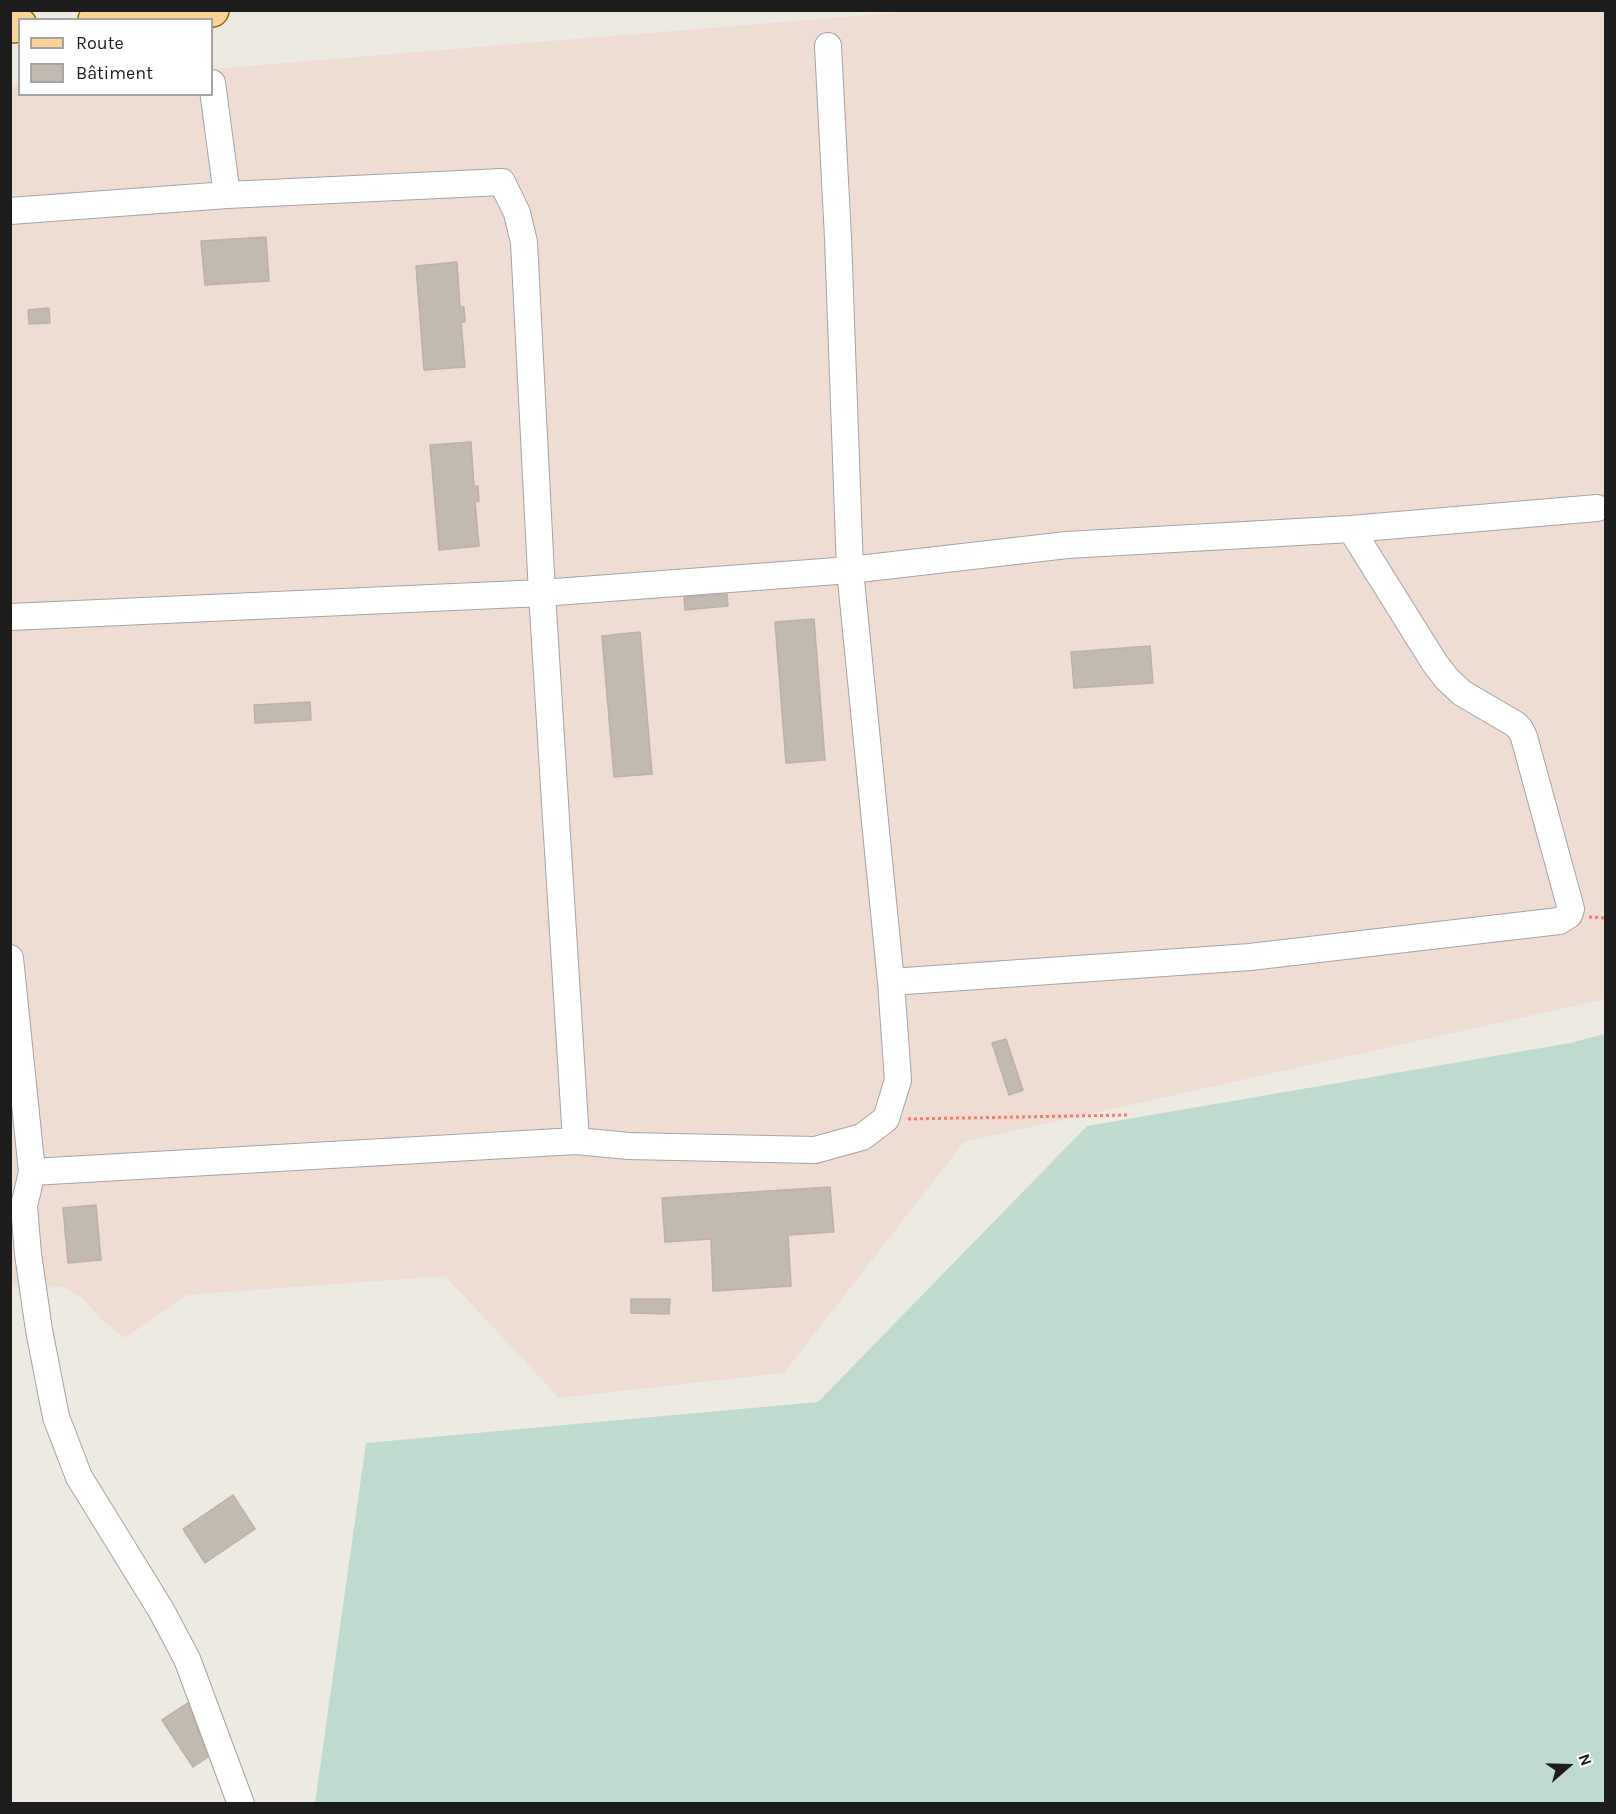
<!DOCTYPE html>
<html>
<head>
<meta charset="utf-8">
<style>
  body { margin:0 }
  #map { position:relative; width:1616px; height:1814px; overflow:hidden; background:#edeae2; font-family:Karla,sans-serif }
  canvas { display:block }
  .frame { position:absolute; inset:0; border:12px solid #1c1c1c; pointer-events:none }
  .legend { position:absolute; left:18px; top:18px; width:195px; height:78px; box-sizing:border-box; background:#fff; border:2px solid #a4a4a4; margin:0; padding:8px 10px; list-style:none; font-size:18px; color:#1c1c1c }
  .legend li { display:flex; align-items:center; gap:12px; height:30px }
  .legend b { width:30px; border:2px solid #a4a4a4 }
  .north { position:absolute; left:1538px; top:1736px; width:60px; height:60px; -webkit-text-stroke:4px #fff; paint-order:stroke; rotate:70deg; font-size:16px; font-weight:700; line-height:24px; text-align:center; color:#1c1c1c }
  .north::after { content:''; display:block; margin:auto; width:21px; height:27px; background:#1c1c1c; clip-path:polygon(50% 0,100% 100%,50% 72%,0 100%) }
</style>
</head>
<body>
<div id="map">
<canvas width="1616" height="1814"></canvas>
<div class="frame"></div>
<ul class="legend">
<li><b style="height:8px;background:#fad39a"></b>Route</li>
<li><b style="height:16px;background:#c2b9b1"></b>Bâtiment</li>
</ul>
<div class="north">N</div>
</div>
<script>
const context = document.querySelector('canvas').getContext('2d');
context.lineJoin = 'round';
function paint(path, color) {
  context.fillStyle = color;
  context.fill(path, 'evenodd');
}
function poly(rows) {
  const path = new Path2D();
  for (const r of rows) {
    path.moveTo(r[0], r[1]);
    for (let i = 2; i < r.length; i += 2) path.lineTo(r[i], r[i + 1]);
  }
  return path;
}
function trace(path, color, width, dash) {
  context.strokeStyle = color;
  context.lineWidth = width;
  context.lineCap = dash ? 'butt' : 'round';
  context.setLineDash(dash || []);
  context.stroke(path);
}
paint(poly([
  [915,11,1605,11,1605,999,964,1142,784,1373,559,1398,445,1276,187,1295,125,1338,102,1320,83,1299,62,1286,38,1289,27,1286,11,1287,11,86,19,85,20,94,212,94,212,69]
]), '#efddd4');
paint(poly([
  [1605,1034,1605,1803,315,1803,366,1443,818,1402,1087,1126,1570,1043]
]), '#bfdbcf');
const building = poly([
  [266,237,269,281,205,285,201,241,266,237],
  [457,262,460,307,464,307,465,322,461,322,465,367,424,370,416,266,457,262],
  [49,308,50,323,29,324,28,310,49,308],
  [471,442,474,486,478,486,479,501,475,502,479,546,439,550,430,445,471,442],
  [727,594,728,606,685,610,684,597,727,594],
  [814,619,825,760,786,763,775,622,814,619],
  [640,632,652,774,614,777,602,636,640,632],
  [1150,646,1153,683,1074,688,1071,652,1150,646],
  [310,702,311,720,255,723,254,705,310,702],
  [1006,1039,1023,1090,1009,1095,992,1043,1006,1039],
  [830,1187,834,1232,788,1235,791,1286,713,1291,711,1239,665,1242,662,1198,830,1187],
  [96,1205,101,1260,68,1263,63,1208,96,1205],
  [631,1299,670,1299,669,1314,631,1313,631,1299],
  [233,1495,255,1529,205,1563,183,1529,233,1495],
  [188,1703,208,1757,193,1767,162,1720,188,1703]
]);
paint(building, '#c2b9b1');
trace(building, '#bfb1a4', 1.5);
const minor = poly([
  [10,211,227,195],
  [10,617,542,593,850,570,1067,545,1351,529,1597,508],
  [10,958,32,1172,24,1206,28,1254,39,1330,56,1417,79,1477,161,1610,187,1659,241,1804],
  [891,982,1250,957,1559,921,1569,915,1571,909,1524,737,1520,729,1515,724,1462,693,1447,679,1434,662,1351,529],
  [576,1141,629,1146,815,1150,862,1137,886,1119,898,1080,891,982,850,570,838,238,828,46],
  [32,1172,576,1141,542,593,524,242,517,213,502,182,227,195,212,83]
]);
const major = poly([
  [95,20,212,10],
  [10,26,20,25]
]);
trace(minor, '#a3a3a3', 28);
trace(major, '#926602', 36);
trace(poly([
  [1589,917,1606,918],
  [908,1119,1127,1115]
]), '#f87b68', 3, [3, 3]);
trace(minor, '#fff', 26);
trace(major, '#fad39a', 33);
</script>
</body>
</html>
